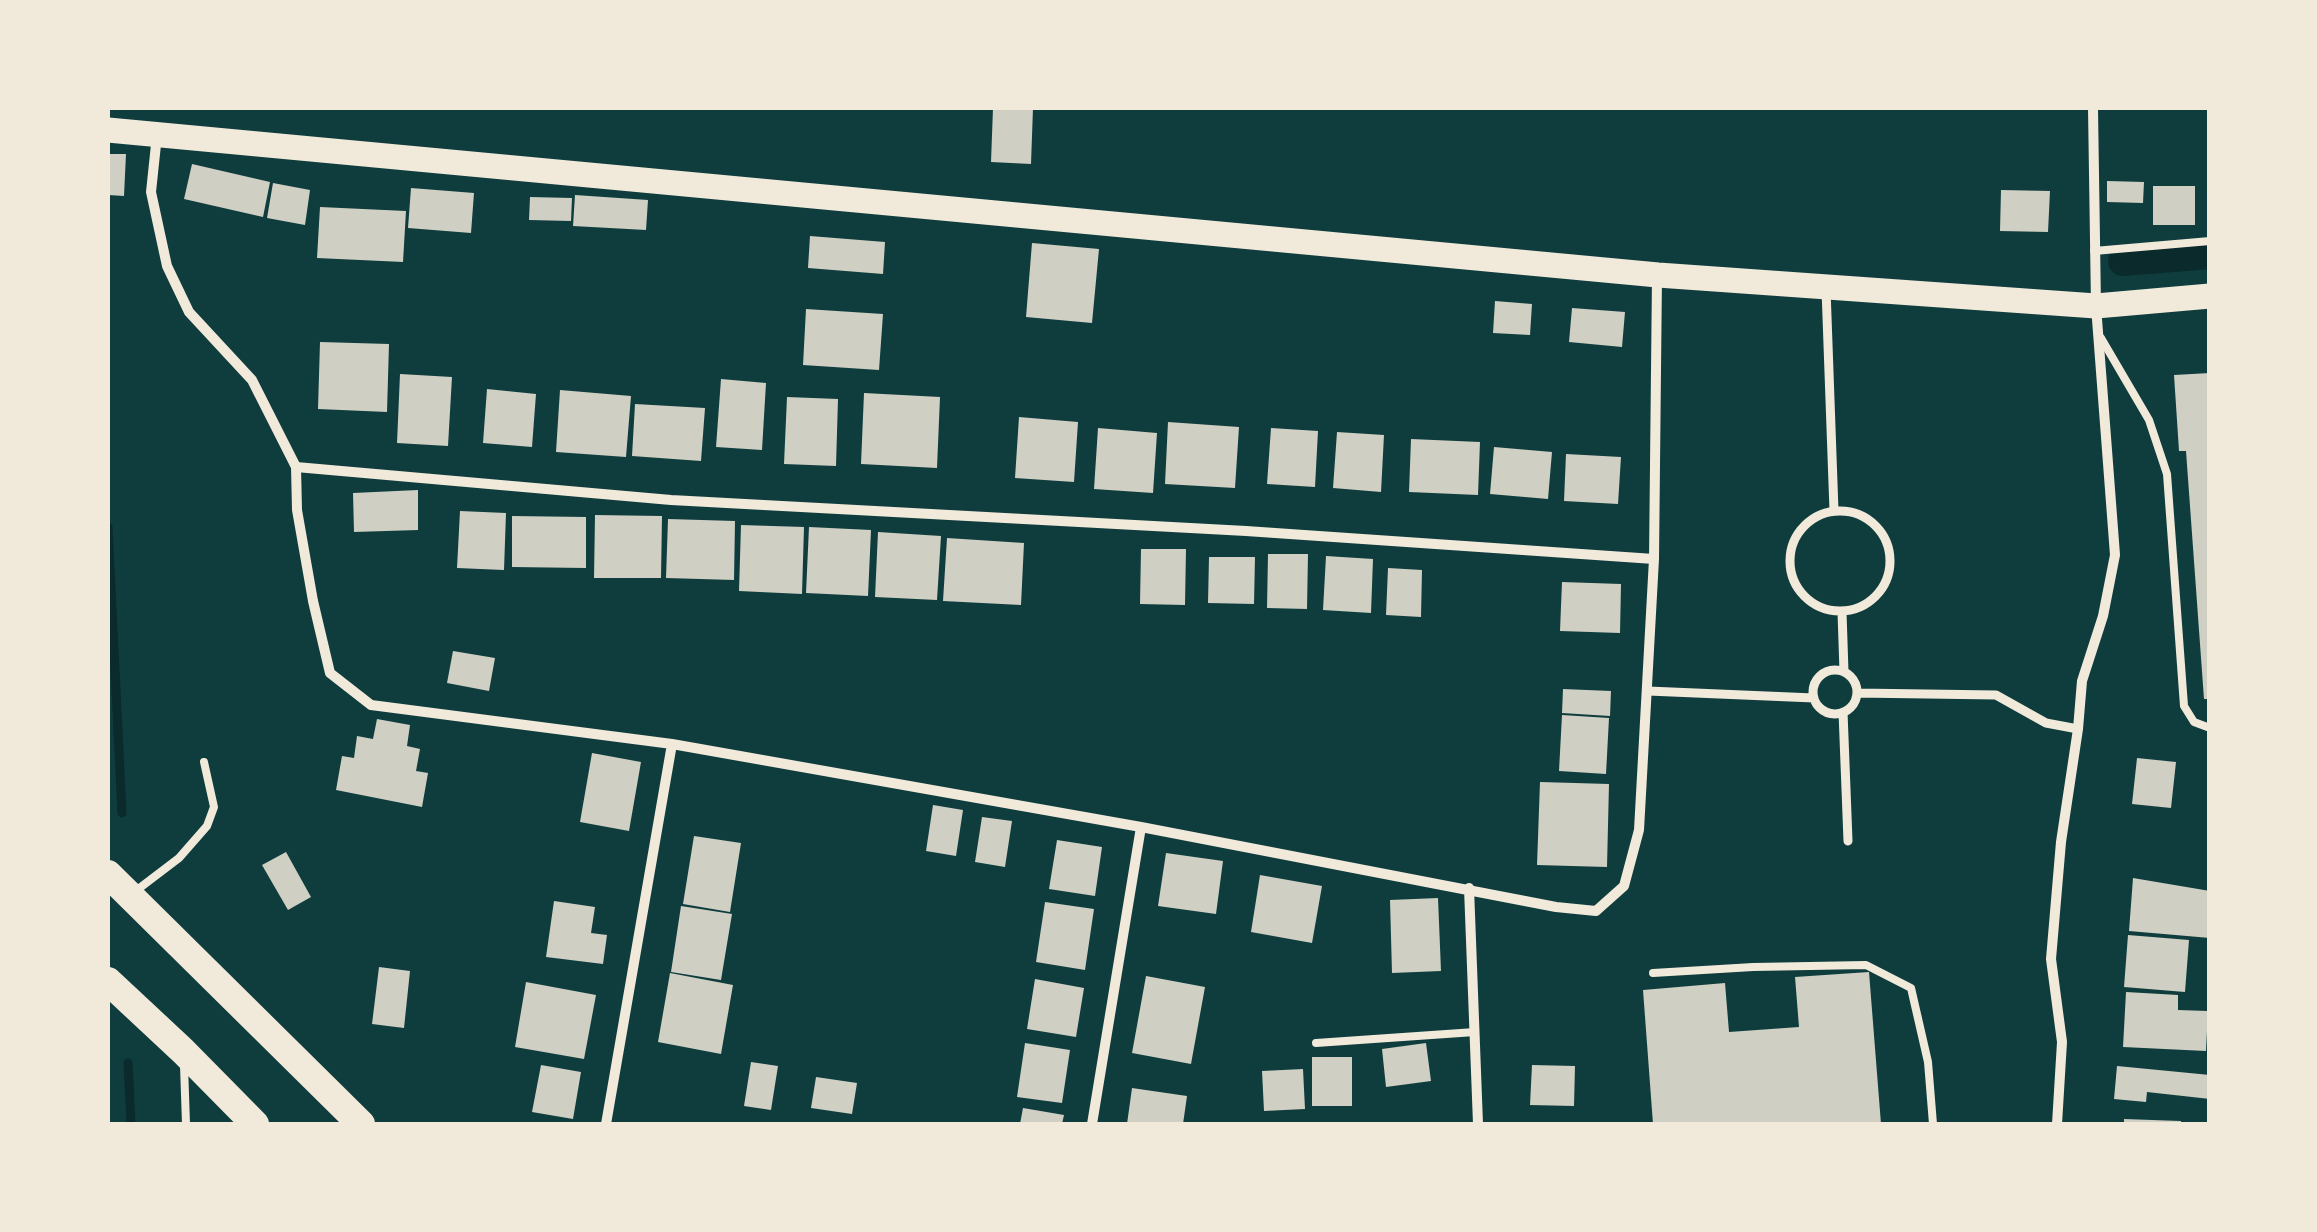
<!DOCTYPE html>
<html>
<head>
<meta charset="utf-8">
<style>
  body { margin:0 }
  #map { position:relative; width:2317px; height:1232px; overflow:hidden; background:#0f3d3e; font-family:"Sofia Sans Condensed",sans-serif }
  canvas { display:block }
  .frame { position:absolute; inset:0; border:110px solid #f1e9da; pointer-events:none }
</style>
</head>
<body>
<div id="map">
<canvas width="2317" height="1232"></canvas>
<div class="frame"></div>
</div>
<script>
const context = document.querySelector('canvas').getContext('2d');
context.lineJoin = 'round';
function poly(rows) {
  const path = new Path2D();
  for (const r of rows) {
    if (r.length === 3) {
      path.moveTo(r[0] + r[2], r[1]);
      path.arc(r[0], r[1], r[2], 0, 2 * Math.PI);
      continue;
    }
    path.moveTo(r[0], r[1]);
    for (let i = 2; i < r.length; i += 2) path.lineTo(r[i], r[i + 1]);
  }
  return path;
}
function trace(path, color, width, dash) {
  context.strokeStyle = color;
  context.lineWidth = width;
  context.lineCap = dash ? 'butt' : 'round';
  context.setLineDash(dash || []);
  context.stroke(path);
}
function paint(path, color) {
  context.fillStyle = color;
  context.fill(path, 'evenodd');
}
trace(poly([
  [108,527,122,813],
  [128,1063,131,1124]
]), '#0a2a2b', 9);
trace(poly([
  [2123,261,2210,254]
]), '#0a2a2b', 30);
paint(poly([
  [993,108,1033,108,1031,164,991,162],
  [108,154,126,154,124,196,108,195],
  [192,164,270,182,263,217,184,199],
  [2107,181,2144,182,2143,203,2107,202],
  [273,183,310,190,305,225,267,218],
  [2153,186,2195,186,2195,225,2153,225],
  [411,188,474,193,471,233,408,228],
  [2001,190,2050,191,2048,232,2000,231],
  [575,195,648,200,646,230,573,226],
  [530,197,572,198,571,221,529,220],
  [320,207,406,211,403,262,317,258],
  [810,236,885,242,883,274,808,268],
  [1032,243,1099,249,1092,323,1026,317],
  [1495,301,1532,304,1530,335,1493,333],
  [1572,308,1625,312,1622,347,1569,342],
  [806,309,883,314,879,370,803,365],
  [320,342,389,344,387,412,318,409],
  [2210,373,2210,699,2204,699,2186,451,2179,451,2174,375],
  [400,374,452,377,448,446,397,443],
  [721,379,766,383,762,450,716,447],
  [487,389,536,394,532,447,483,443],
  [560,390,631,396,626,457,556,452],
  [864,393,940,397,937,468,861,464],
  [787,397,838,399,836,466,784,464],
  [635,404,705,408,701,461,632,456],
  [1019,417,1078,422,1074,482,1015,478],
  [1168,422,1239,427,1235,488,1165,484],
  [1098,428,1157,433,1153,493,1094,489],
  [1271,428,1318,431,1315,487,1267,484],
  [1337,432,1384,435,1381,492,1333,488],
  [1411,439,1480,442,1478,495,1409,492],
  [1494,447,1552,452,1548,499,1490,494],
  [1566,454,1621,457,1618,504,1564,501],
  [418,490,418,530,354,532,353,493],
  [460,511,506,513,504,570,457,568],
  [595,515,662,516,661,578,594,578],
  [512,516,586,517,586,568,512,567],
  [668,519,735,521,734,580,666,578],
  [741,525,804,527,802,594,739,591],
  [809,527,871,530,868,596,806,593],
  [878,532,941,536,937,600,875,597],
  [947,538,1024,543,1021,605,943,601],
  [1141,549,1186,549,1185,605,1140,604],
  [1268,554,1308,554,1307,609,1267,608],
  [1326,556,1373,559,1371,613,1323,610],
  [1209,557,1255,557,1254,604,1208,603],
  [1388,568,1422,570,1421,617,1386,615],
  [1562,582,1621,584,1620,633,1560,631],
  [453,651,495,658,489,691,447,683],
  [1563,689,1611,691,1610,716,1562,713],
  [1562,715,1609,718,1606,774,1559,771],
  [377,719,410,725,407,746,420,749,416,771,428,773,422,807,336,790,342,756,354,758,357,736,373,739],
  [592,753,641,762,629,831,580,822],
  [2137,758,2176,762,2171,808,2132,804],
  [1540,782,1609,784,1607,867,1537,865],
  [933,805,963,810,956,856,926,851],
  [982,817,1012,821,1005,867,975,862],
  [694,836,741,843,730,912,683,904],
  [1057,840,1102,847,1095,896,1049,889],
  [286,852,311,897,288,910,262,865],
  [1166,853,1223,861,1216,914,1158,906],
  [1260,875,1322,886,1312,943,1251,932],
  [2133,878,2210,891,2210,938,2129,931],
  [1438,898,1441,971,1392,973,1390,900],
  [554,901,595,907,591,933,607,935,603,964,546,957],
  [1045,902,1094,909,1085,970,1036,962],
  [681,906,732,914,721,980,671,972],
  [2128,935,2189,940,2185,992,2124,987],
  [379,967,410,971,404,1028,372,1024],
  [1869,972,1881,1124,1653,1124,1643,990,1725,983,1729,1032,1799,1027,1795,977],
  [670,973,733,985,721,1054,658,1042],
  [1146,976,1205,987,1191,1064,1132,1053],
  [1035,979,1084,988,1076,1037,1027,1029],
  [526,982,596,995,584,1059,515,1047],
  [2126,992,2178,995,2178,1010,2208,1011,2206,1051,2123,1047],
  [1025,1043,1070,1050,1062,1103,1017,1097],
  [1426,1043,1431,1081,1386,1087,1382,1049],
  [1312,1057,1352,1057,1352,1106,1312,1106],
  [751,1062,778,1066,771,1110,744,1106],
  [541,1065,581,1072,573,1119,532,1112],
  [1532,1065,1575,1066,1574,1106,1530,1105],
  [2117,1066,2210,1075,2210,1099,2147,1092,2146,1102,2114,1099],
  [1303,1069,1305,1109,1264,1111,1262,1071],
  [816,1077,857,1083,852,1114,811,1108],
  [1132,1088,1187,1096,1183,1124,1127,1124],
  [1023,1108,1064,1115,1062,1124,1020,1124],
  [2124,1119,2181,1121,2181,1124,2124,1124]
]), '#cfcfc3');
trace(poly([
  [2094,251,2210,241],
  [2101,338,2149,420,2167,474,2184,706,2194,722,2210,728],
  [133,893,179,858,207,826,214,807,204,762],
  [1653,973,1753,967,1866,965,1911,988,1928,1062,1933,1124],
  [1316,1043,1475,1032],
  [184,1065,186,1124]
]), '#f1e9da', 8);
trace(poly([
  [1826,289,1834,511],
  [1840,561,50],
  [1842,612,1844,672],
  [1835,692,22],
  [1648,691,1814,698],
  [1857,693,1996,695,2046,723,2078,729],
  [1843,712,1848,841]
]), '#f1e9da', 9);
trace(poly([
  [157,135,151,192,167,266,189,312,252,380,296,467,297,510,313,601,330,673,371,705,672,744,1141,827,1556,907,1596,911,1624,886,1639,830,1654,559,1657,276],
  [296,467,671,500,1246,531,1654,559],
  [1469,888,1478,1124],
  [606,1124,672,744],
  [1092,1124,1141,827],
  [2057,1124,2062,1042,2051,959,2061,842,2078,729,2082,681,2103,616,2115,555,2096,306,2093,108]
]), '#f1e9da', 10);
trace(poly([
  [108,130,1658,275,2096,306,2210,296]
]), '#f1e9da', 25);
trace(poly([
  [108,874,361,1124],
  [108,981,183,1051,255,1124]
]), '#f1e9da', 28);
</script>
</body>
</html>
